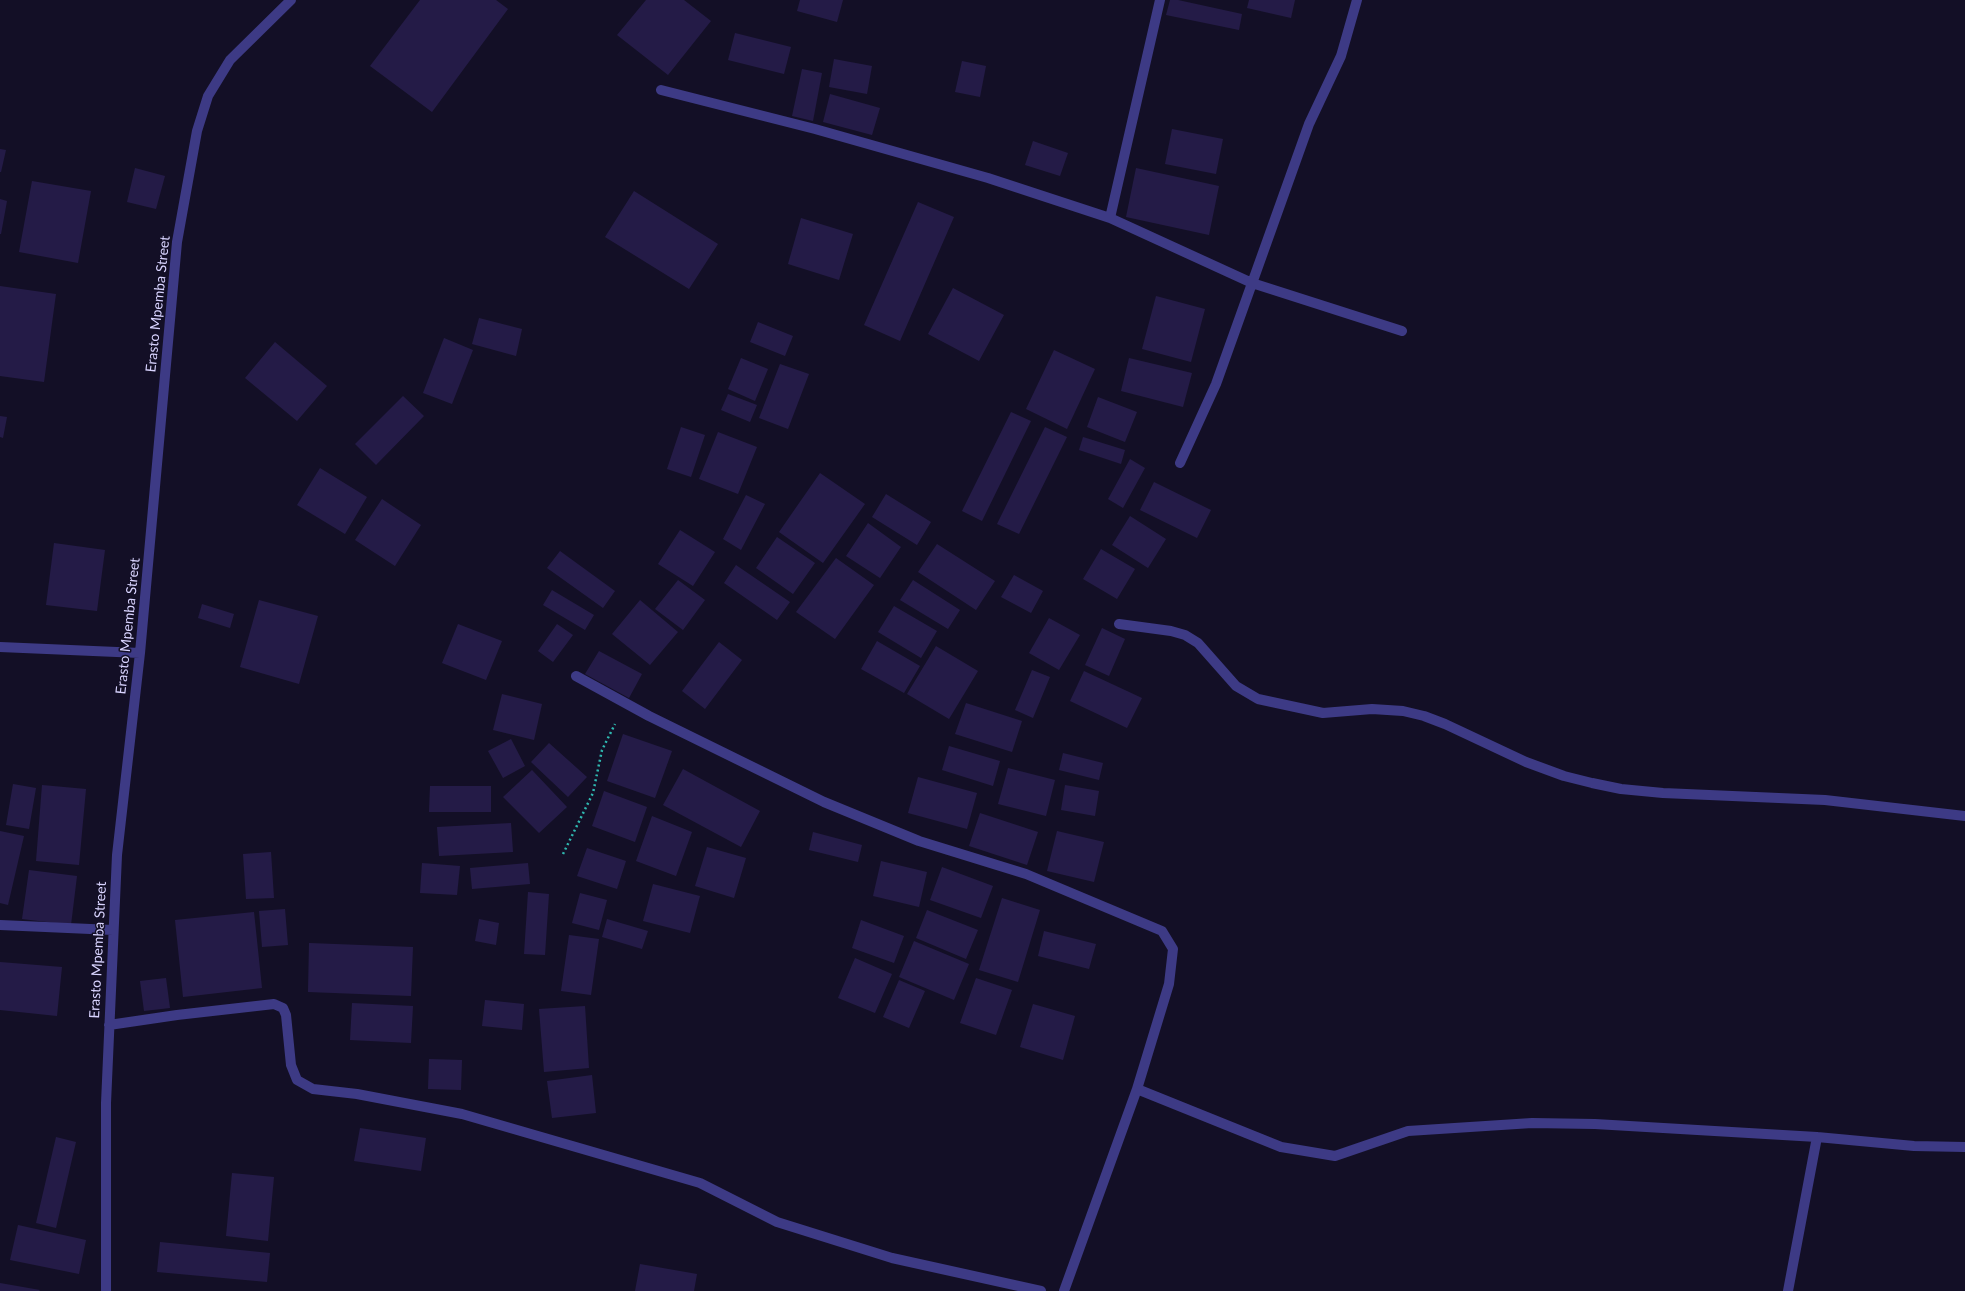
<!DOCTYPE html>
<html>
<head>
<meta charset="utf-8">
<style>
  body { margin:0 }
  canvas { display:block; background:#130f26 }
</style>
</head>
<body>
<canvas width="1965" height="1291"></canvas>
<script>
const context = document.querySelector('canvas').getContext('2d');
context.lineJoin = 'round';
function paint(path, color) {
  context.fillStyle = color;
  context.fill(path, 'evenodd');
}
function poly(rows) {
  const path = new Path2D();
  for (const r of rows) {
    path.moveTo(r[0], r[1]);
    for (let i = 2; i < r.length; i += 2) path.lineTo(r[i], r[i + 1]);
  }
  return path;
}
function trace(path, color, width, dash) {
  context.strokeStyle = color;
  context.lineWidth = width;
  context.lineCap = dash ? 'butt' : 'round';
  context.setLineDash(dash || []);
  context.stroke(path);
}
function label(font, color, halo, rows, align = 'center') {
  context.font = font + ' Lato,sans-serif';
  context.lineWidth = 3;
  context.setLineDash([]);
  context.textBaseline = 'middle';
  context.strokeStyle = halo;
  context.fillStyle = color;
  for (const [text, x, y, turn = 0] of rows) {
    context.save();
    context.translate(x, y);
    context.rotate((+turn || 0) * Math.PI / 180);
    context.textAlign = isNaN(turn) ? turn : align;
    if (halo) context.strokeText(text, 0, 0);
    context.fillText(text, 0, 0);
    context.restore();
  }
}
paint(poly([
  [420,0,496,0,508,9,432,112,370,66],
  [646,0,684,0,711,21,668,75,617,35],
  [800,0,843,0,837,22,797,11],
  [1170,0,1178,0,1242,14,1239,30,1166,15],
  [1249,0,1295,0,1291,18,1247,8],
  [735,33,791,47,784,74,728,60],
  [834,59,872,66,867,94,829,87],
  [962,61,986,66,980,97,955,92],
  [802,69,822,73,813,121,792,116],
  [830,94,880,108,872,135,823,122],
  [1172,129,1223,139,1216,174,1165,164],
  [1033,141,1068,153,1060,176,1025,165],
  [0,149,6,150,1,172,0,172],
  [135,168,165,176,156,209,127,202],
  [1136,168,1219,186,1209,235,1126,217],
  [32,181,91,191,78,263,19,252],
  [634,191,718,244,689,289,605,237],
  [0,199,7,201,1,234,0,234],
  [918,202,954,217,900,341,864,325],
  [801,218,853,234,839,280,788,264],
  [0,286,56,294,44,382,0,376],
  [953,288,1004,315,979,361,928,334],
  [1156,296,1205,309,1191,362,1142,349],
  [479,318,522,329,516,356,472,344],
  [758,322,793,336,785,356,750,342],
  [444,338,473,350,452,404,423,393],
  [275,342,327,386,297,421,245,378],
  [1054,350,1095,369,1067,429,1026,409],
  [741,358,768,369,755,401,728,389],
  [1129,358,1192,373,1183,407,1121,391],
  [780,364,809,374,788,429,759,418],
  [728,394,757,405,750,422,721,410],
  [403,396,424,416,376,465,355,444],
  [1098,397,1137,412,1125,442,1087,427],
  [1011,412,1031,421,982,521,962,511],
  [0,416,7,417,3,438,0,437],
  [681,427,705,435,691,477,667,469],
  [1045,427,1067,437,1019,534,997,524],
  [718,432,757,447,738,494,699,479],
  [1083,437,1125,450,1121,464,1079,450],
  [1130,459,1145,468,1123,508,1108,499],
  [320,468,367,497,345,534,297,505],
  [820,473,865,504,823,563,779,532],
  [1154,482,1211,510,1197,538,1140,510],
  [886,494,931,522,917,545,872,517],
  [746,495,765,504,741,550,723,539],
  [382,499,421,525,395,566,355,540],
  [1130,516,1166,539,1148,568,1112,545],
  [868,523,901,547,880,578,846,556],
  [680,530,715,552,693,586,658,564],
  [777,537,815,563,793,594,756,568],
  [54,543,105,550,97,611,46,605],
  [937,544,995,581,976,610,918,572],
  [1101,549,1135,569,1117,599,1083,579],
  [560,551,615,591,603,608,547,568],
  [836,558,874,585,835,639,796,612],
  [736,565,790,602,777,620,724,583],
  [1014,575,1043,591,1031,613,1001,597],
  [678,580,705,600,683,630,655,609],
  [913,580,960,610,948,629,900,600],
  [552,590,594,615,585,630,543,605],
  [259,600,318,616,299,684,240,667],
  [640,600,678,632,650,665,612,634],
  [202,604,234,614,230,628,198,618],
  [894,606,937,631,921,658,878,632],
  [1049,618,1080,635,1059,670,1029,653],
  [458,624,502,641,486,680,442,663],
  [557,624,573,635,553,662,538,651],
  [1102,628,1125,639,1109,676,1085,665],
  [877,641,920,666,904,693,861,669],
  [719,642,742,660,705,709,682,691],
  [936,646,978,671,949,719,907,694],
  [599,651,642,674,629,698,585,674],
  [1032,670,1050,677,1033,718,1015,710],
  [1084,671,1142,698,1127,728,1070,701],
  [502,694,542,704,534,740,493,730],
  [966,703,1022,721,1012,752,955,734],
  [623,734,672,751,655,798,607,781],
  [511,739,525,766,503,778,488,751],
  [549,743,587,777,568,797,531,762],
  [949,746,1000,761,993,786,942,770],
  [1063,753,1103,763,1099,780,1059,770],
  [1008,768,1055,780,1046,816,998,804],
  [683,769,760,811,741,847,663,805],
  [532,770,567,807,539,833,503,797],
  [918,777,977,793,967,829,908,813],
  [13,784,36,788,29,829,6,825],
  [42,785,86,789,79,865,36,861],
  [1065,785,1099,791,1095,816,1061,810],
  [430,786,491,786,491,812,429,812],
  [604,791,647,807,635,842,592,826],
  [980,813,1038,832,1027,865,969,846],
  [652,816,692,832,676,876,636,861],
  [511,823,513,852,439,856,437,827],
  [0,831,24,836,8,905,0,903],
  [1057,831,1104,842,1094,882,1047,871],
  [813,832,862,845,858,862,809,850],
  [707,847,746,858,734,898,695,886],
  [587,848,626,861,617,889,577,876],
  [271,852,274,898,246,899,243,854],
  [881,861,927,872,919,907,873,896],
  [422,863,460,866,457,895,420,893],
  [528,863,530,884,472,889,470,868],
  [942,867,993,886,981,918,930,900],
  [29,870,77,876,71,925,22,919],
  [653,884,700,896,690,933,643,921],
  [528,892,549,894,545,955,524,954],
  [580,893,607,900,599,930,572,923],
  [1002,898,1040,910,1018,982,979,970],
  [285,909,288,945,262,947,259,911],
  [927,910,978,930,966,959,916,938],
  [254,912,262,988,183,997,175,920],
  [479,919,499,923,496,945,475,941],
  [607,919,648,931,642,949,602,937],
  [861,920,904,936,894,963,852,948],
  [1044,931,1096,944,1089,969,1038,956],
  [569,935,599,939,591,995,561,991],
  [914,941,969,964,954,1000,899,977],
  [309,943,413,947,411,996,308,992],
  [855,958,892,974,875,1013,838,998],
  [0,962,62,967,57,1016,0,1010],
  [166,978,170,1008,144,1011,140,981],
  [976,978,1012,990,996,1035,960,1023],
  [899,980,925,991,909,1028,883,1017],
  [485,1000,524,1004,522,1030,482,1026],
  [352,1003,413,1006,411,1043,350,1040],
  [1033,1004,1075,1016,1063,1060,1020,1047],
  [585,1006,589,1068,544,1072,539,1009],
  [429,1059,462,1060,461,1090,428,1089],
  [592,1075,596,1113,552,1118,547,1081],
  [360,1128,426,1138,421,1171,354,1161],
  [56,1137,76,1142,56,1228,36,1223],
  [232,1173,274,1177,268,1241,226,1236],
  [18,1225,86,1240,79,1274,10,1260],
  [160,1242,270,1253,267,1282,157,1272],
  [640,1264,697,1274,694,1291,635,1291],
  [0,1283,40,1290,39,1291,0,1291]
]), '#241b47');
trace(poly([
  [563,854,593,793,602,750,615,724]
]), '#2fb8b0', 2.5, [2, 3]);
trace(poly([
  [661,90,815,129,988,178,1110,218,1252,283,1402,331],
  [1110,218,1160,0],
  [1180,463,1216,384,1309,124,1341,56,1357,0],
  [1119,624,1171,631,1185,635,1198,643,1236,686,1258,699,1323,713,1372,709,1403,711,1424,716,1445,724,1526,762,1564,776,1592,783,1621,789,1663,793,1825,800,1965,816],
  [0,647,140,653],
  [576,676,649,716,824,802,919,841,1026,874,1162,931,1173,949,1169,984,1137,1089,1064,1291],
  [0,925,113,930],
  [109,1025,177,1015,274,1004,283,1008,286,1015,291,1065,297,1080,313,1089,357,1094,462,1114,700,1183,777,1222,892,1258,1041,1291],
  [1137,1089,1281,1147,1335,1156,1408,1131,1532,1123,1595,1124,1817,1137,1914,1146,1965,1147],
  [106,1291,106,1103,117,855,140,653,177,242,197,131,208,96,230,60,291,0],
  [1788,1291,1817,1137]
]), '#3d3a85', 10);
label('14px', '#d9d4ff', '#130f26', [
  ["Erasto Mpemba Street",158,304,-84],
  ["Erasto Mpemba Street",128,626,-84],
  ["Erasto Mpemba Street",98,950,-87]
]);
</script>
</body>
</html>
